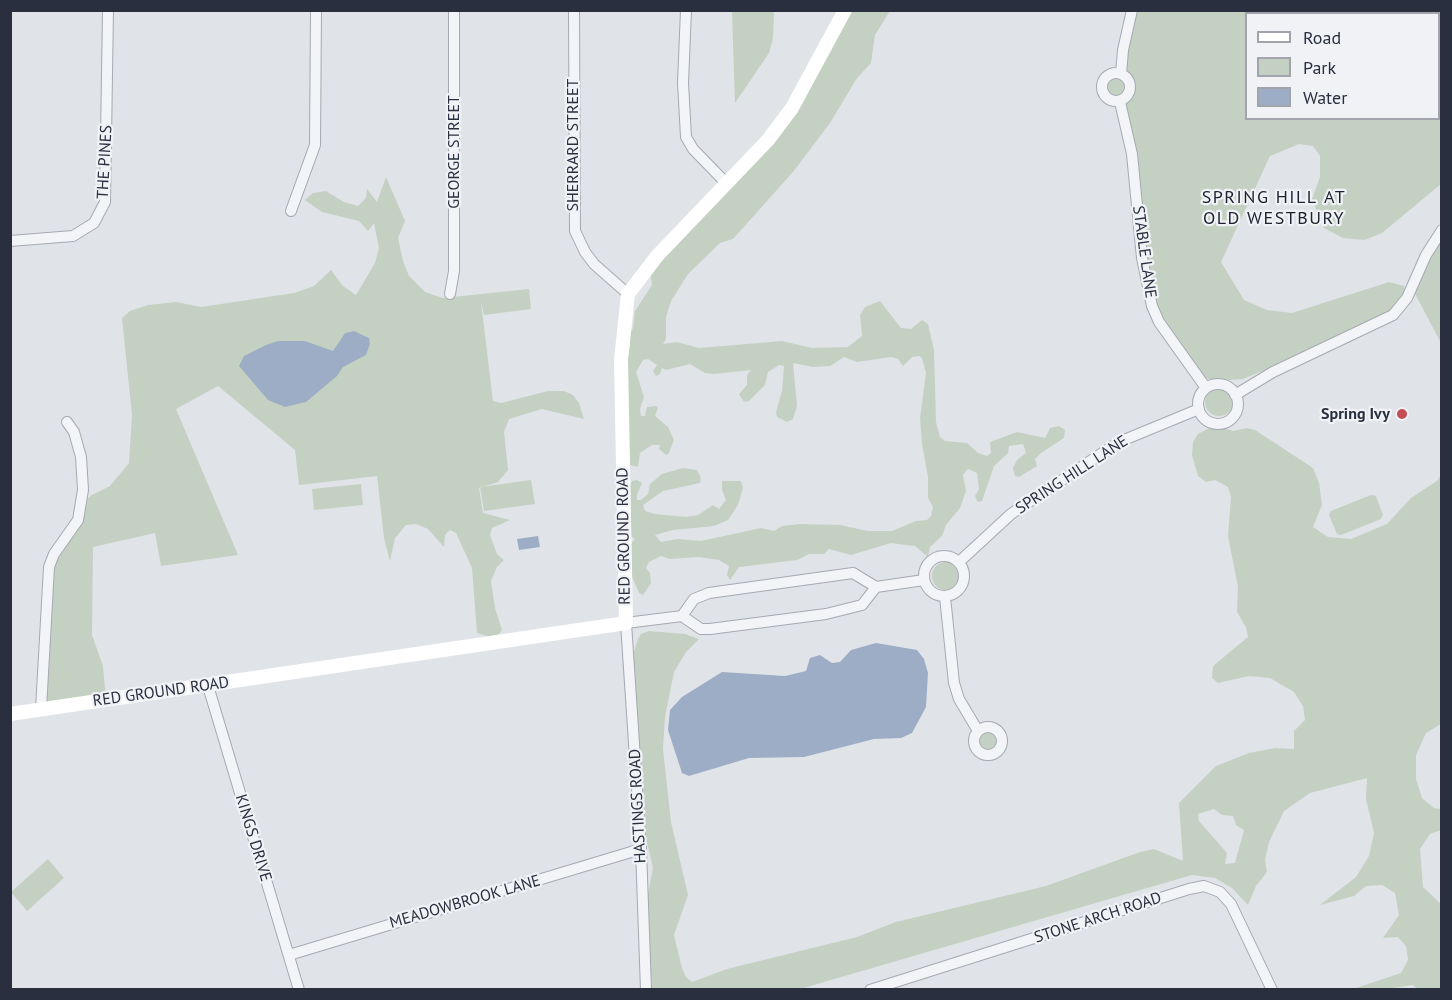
<!DOCTYPE html>
<html>
<head>
<meta charset="utf-8">
<style>
	body { margin:0 }
	#map { position:relative; width:1452px; height:1000px; overflow:hidden; background:#e0e3e8; font-family:"PT Sans",sans-serif }
	canvas { display:block }
	.frame { position:absolute; inset:0; border:12px solid #2a2f3f; pointer-events:none }
	.legend { position:absolute; left:1245px; top:12px; width:195px; height:108px; box-sizing:border-box; background:#f0f2f6; border:2px solid #a1a4ad; margin:0; padding:8px 10px; list-style:none; font-size:18px; color:#2a2f3f }
	.legend li { display:flex; align-items:center; gap:12px; height:30px }
	.legend b { width:30px; border:2px solid #a1a4ad }
</style>
</head>
<body>
<div id="map">
<canvas width="1452" height="1000"></canvas>
<div class="frame"></div>
<ul class="legend">
<li><b style="height:8px;background:#fff"></b>Road</li>
<li><b style="height:16px;background:#c4d1c2"></b>Park</li>
<li><b style="height:16px;background:#9eadc6"></b>Water</li>
</ul>
</div>
<script>
const ctx = document.querySelector('canvas').getContext('2d');
ctx.lineJoin = 'round';
function fillPath(path, color) {
  ctx.fillStyle = color;
  ctx.fill(path, 'evenodd');
}
function poly(rows) {
  const path = new Path2D();
  for (const r of rows) {
    if (r.length === 3) {
      path.moveTo(r[0] + r[2], r[1]);
      path.arc(r[0], r[1], r[2], 0, 2 * Math.PI);
      continue;
    }
    path.moveTo(r[0], r[1]);
    for (let i = 2; i < r.length; i += 2) path.lineTo(r[i], r[i + 1]);
  }
  return path;
}
function strokePath(path, color, width, dash) {
  ctx.strokeStyle = color;
  ctx.lineWidth = width;
  ctx.lineCap = dash ? 'butt' : 'round';
  ctx.setLineDash(dash || []);
  ctx.stroke(path);
}
function write(font, color, halo, rows, align = 'center') {
  ctx.font = font + ' "PT Sans",sans-serif';
  ctx.lineWidth = 4.5;
  ctx.setLineDash([]);
  ctx.textBaseline = 'middle';
  ctx.strokeStyle = halo;
  ctx.fillStyle = color;
  for (const [text, x, y, turn = 0] of rows) {
    ctx.save();
    ctx.translate(x, y);
    ctx.rotate((+turn || 0) * Math.PI / 180);
    ctx.textAlign = isNaN(turn) ? turn : align;
    if (halo) ctx.strokeText(text, 0, 0);
    ctx.fillText(text, 0, 0);
    ctx.restore();
  }
}
fillPath(poly([
	[732,11,773,11,774,14,773,38,769,53,735,103],
	[851,11,890,11,875,35,871,63,857,78,830,123,793,172,733,239,720,243,688,274,671,301,666,317,666,339,663,344,677,342,699,348,782,341,812,348,848,347,862,336,860,315,865,307,880,301,901,328,911,329,922,320,928,324,934,350,936,422,940,437,945,441,967,443,978,453,987,456,991,453,990,442,1017,432,1045,438,1050,428,1059,426,1065,430,1064,438,1041,453,1035,459,1037,466,1019,477,1015,476,1013,468,1017,460,1026,453,1023,444,1009,446,1008,453,994,466,982,501,978,502,975,496,979,489,977,473,968,469,963,475,966,491,960,508,946,525,942,536,930,547,928,557,915,546,906,545,891,543,851,555,829,549,824,554,809,554,797,560,739,567,730,580,727,575,729,566,719,560,699,557,670,559,661,556,649,562,646,568,650,573,651,583,643,595,639,593,630,572,629,546,635,539,628,534,629,488,632,481,637,480,642,483,637,495,637,500,641,500,648,494,650,484,662,474,683,468,697,470,701,478,700,483,663,491,643,505,645,511,655,514,686,517,698,515,713,505,719,509,726,500,722,490,722,481,741,481,743,488,738,505,728,520,714,526,673,530,655,535,661,542,678,539,701,541,761,528,774,531,782,526,800,524,840,525,868,531,892,531,916,521,927,520,931,516,933,507,928,498,928,477,922,444,920,418,926,373,922,358,919,356,912,357,903,366,898,359,891,357,857,362,844,357,830,366,813,367,793,363,797,406,793,419,787,422,777,417,776,412,782,391,784,366,779,365,768,372,765,385,749,401,744,402,739,394,747,385,747,375,751,370,714,374,705,373,690,364,666,370,662,368,660,374,656,376,653,371,657,365,648,359,643,360,636,372,644,397,640,409,641,416,645,416,647,407,656,406,658,408,655,416,668,427,674,440,669,453,666,455,659,449,660,445,652,445,640,453,638,467,630,465,624,349,630,348,629,335,633,328,635,311,652,285,650,270,740,174],
	[1132,11,1441,11,1441,184,1382,233,1365,240,1343,238,1324,228,1312,199,1320,177,1320,156,1313,146,1299,144,1270,156,1221,262,1244,300,1267,310,1292,313,1389,282,1404,286,1407,298,1378,323,1243,379,1215,381,1202,377,1155,314,1123,100,1130,91,1129,82,1123,75],
	[1246,14,1438,14,1438,118,1246,118],
	[1116,88,12],
	[386,177,405,221,398,238,403,261,409,276,425,292,443,298,529,289,531,309,484,315,481,302,493,401,501,403,548,391,564,391,573,395,579,403,584,419,542,409,509,419,504,432,508,470,498,482,479,488,483,513,510,520,492,528,490,535,497,554,504,560,497,567,491,581,495,608,502,630,499,634,490,637,477,633,472,568,456,533,450,530,445,535,444,547,428,529,416,524,406,525,395,538,390,561,384,538,377,476,299,485,295,450,218,386,176,409,238,555,161,566,155,533,93,547,92,635,103,666,106,700,42,709,48,575,81,504,92,495,110,486,129,463,132,415,122,318,130,311,148,305,176,302,201,307,294,293,314,286,331,270,343,286,356,295,375,263,379,248,374,223,368,231,359,221,322,212,305,200,313,193,326,191,344,202,358,206,366,198,367,189,377,202],
	[1441,230,1441,343,1412,288],
	[1219,402,14],
	[1215,425,1233,431,1247,428,1255,430,1313,468,1319,483,1322,505,1313,527,1328,537,1351,539,1387,524,1411,498,1437,481,1441,474,1441,724,1426,733,1416,755,1416,779,1422,798,1434,808,1441,809,1441,830,1430,834,1420,849,1423,887,1441,904,1441,989,1417,989,1413,985,1387,989,1353,989,1401,973,1408,960,1406,946,1398,937,1383,938,1399,915,1395,893,1382,885,1366,886,1354,896,1320,905,1356,877,1369,856,1374,833,1366,799,1367,778,1310,793,1284,811,1269,842,1265,860,1267,872,1256,886,1248,905,1232,888,1215,878,1192,875,800,989,652,989,646,904,653,868,644,829,633,655,638,639,641,634,649,631,685,634,699,639,686,652,674,672,665,717,663,749,671,822,688,895,674,935,682,968,686,977,692,982,727,969,857,937,896,922,1046,886,1140,852,1154,849,1183,861,1179,803,1216,766,1249,753,1275,748,1294,749,1294,731,1305,720,1303,706,1294,692,1270,678,1249,676,1218,683,1212,678,1213,666,1248,637,1246,627,1237,612,1238,587,1228,536,1231,497,1228,487,1215,480,1206,482,1198,476,1192,455,1193,442,1198,434],
	[1214,809,1222,815,1233,816,1236,825,1244,830,1235,863,1225,864,1227,853,1199,821,1198,814],
	[531,480,535,504,484,511,480,487],
	[361,484,363,505,314,510,312,489],
	[1371,495,1376,496,1383,515,1381,519,1341,535,1337,534,1329,515,1331,511],
	[946,576,14],
	[989,740,10],
	[48,859,64,878,27,911,11,892]
]), '#c4d1c2');
fillPath(poly([
	[354,331,369,338,370,344,366,355,343,367,337,376,306,402,285,407,268,400,239,366,244,356,266,345,278,341,305,341,333,351,345,333],
	[538,536,540,547,519,550,517,539],
	[876,643,917,650,924,659,928,673,926,707,912,733,901,738,874,739,804,757,749,758,689,776,682,773,668,730,670,710,682,697,722,672,785,676,806,671,810,658,820,655,832,663,840,662,851,650]
]), '#9eadc6');
const street = poly([
	[574,10,575,231,585,252,594,264,628,294],
	[686,10,683,83,686,137,693,149,727,184],
	[1116,87,14],
	[1121,74,1123,50,1132,10],
	[1120,102,1132,154,1142,258,1152,306,1159,322,1206,388],
	[291,211,315,145,316,10],
	[10,241,73,236,94,223,105,202,108,10],
	[450,294,454,271,454,10],
	[1218,404,20],
	[1235,395,1273,372,1393,315,1407,298,1426,255,1442,230],
	[944,576,20],
	[959,562,1011,514,1119,442,1199,409],
	[945,597,954,683,959,699,978,731],
	[682,616,694,599,709,593,853,573,876,587,924,580],
	[208,686,299,990],
	[41,709,49,567,54,554,78,520,83,490,81,457,74,432,67,422],
	[988,741,14],
	[289,955,641,849],
	[646,990,641,849,626,623,682,616,701,629,710,629,826,614,862,605,876,587],
	[870,990,1189,889,1204,886,1220,892,1231,904,1272,990]
]);
strokePath(street, '#a6a9b2', 12);
strokePath(street, '#f3f4f7', 10);
strokePath(poly([
	[10,714,626,623,621,360,628,294,657,256,768,140,792,108,845,10]
]), '#fff', 14);
for (const [x, y, r, color] of [
	[1402,414,6,"#c54e54"]
]) {
  const dot = new Path2D();
  dot.arc(x, y, r, 0, 2 * Math.PI);
  ctx.fillStyle = color;
  ctx.fill(dot);
  strokePath(dot, '#f0f2f6', 2);
}
write('16px', '#2a2f3f', '#f0f2f6', [
	["SHERRARD STREET",573,145,-90],
	["GEORGE STREET",454,152,-90],
	["THE PINES",105,162,-87],
	["STABLE LANE",1144,252,82],
	["SPRING HILL LANE",1072,475,-33],
	["RED GROUND ROAD",624,536,-91],
	["RED GROUND ROAD",161,692,-8],
	["HASTINGS ROAD",638,806,-93],
	["KINGS DRIVE",253,838,73],
	["MEADOWBROOK LANE",465,902,-16],
	["STONE ARCH ROAD",1098,918,-18]
]);
write('bold 16px', '#2a2f3f', '#f0f2f6', [
	["Spring Ivy",1390,414]
], 'right');
ctx.letterSpacing = '1.5px';
write('18px', '#1c212f', '#f0f2f6', [
	["SPRING HILL AT",1274,198],
	["OLD WESTBURY",1274,219]
]);
ctx.letterSpacing = '0px';
</script>
</body>
</html>
